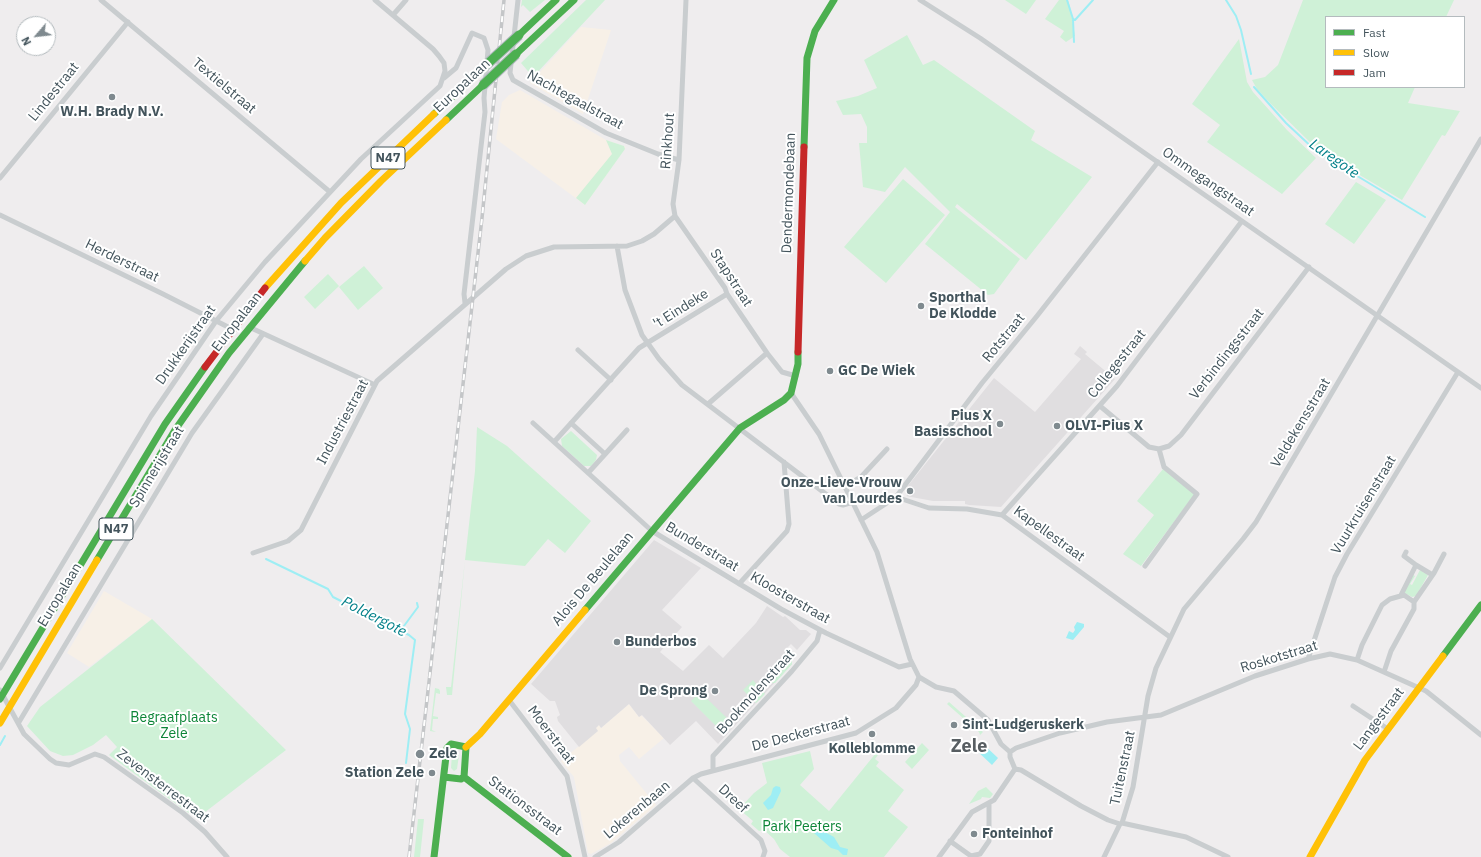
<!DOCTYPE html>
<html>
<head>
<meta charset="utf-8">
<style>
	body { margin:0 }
	#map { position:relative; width:1481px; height:857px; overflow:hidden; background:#efedee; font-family:"IBM Plex Sans",sans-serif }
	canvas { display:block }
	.legend { position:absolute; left:1325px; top:16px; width:140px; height:72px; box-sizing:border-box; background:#fff; border:1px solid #b4bbbe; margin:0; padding:5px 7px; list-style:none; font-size:12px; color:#43545c }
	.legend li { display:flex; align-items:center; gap:8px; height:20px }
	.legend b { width:20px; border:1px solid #b4bbbe }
	.north { position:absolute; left:16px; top:16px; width:40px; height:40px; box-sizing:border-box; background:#fff; border:1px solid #b4bbbe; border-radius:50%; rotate:242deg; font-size:11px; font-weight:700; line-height:16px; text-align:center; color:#43545c }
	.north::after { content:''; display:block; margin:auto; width:14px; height:18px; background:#7f8a8f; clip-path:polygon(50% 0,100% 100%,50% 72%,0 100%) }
</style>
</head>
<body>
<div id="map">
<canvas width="1481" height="857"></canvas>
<ul class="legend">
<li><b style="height:5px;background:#4caf50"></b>Fast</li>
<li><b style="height:5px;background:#ffc107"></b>Slow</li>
<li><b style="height:5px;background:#c62828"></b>Jam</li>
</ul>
<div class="north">N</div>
</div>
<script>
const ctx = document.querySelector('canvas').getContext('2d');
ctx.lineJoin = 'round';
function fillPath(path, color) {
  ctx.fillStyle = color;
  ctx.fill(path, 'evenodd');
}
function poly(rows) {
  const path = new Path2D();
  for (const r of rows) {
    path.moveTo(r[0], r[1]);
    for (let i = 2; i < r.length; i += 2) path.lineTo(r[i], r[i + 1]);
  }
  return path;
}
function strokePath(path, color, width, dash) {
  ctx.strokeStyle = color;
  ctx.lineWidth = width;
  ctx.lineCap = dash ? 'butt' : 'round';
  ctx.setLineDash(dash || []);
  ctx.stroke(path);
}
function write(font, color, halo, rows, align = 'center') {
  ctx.font = font + ' "IBM Plex Sans",sans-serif';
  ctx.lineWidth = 4;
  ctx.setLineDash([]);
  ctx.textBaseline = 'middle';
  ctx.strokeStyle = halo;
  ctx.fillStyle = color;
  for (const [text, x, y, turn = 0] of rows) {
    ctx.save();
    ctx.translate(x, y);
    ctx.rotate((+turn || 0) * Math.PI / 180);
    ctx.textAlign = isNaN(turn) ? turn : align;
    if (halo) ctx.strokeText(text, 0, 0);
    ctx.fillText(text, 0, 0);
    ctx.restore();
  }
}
fillPath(poly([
	[581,27,611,30,583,114,530,83],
	[520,90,606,140,626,147,585,205,496,139,502,102,509,95],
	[104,591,152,619,89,667,67,653],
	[629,704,639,717,641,715,664,738,639,759,629,747,619,755,620,761,656,805,611,843,591,854,588,853,574,777,561,761,597,731,595,728,599,725,601,728]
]), '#f7f0e7');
fillPath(poly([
	[1080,346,1087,352,1085,354,1115,379,1001,507,969,505,965,504,965,501,933,501,906,496,911,493,907,487,994,378,1035,412,1081,359,1074,354],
	[654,540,701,568,662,610,682,627,660,652,683,671,709,645,723,658,756,623,767,606,783,617,785,616,800,630,806,630,811,634,797,650,791,644,784,651,792,659,792,664,718,744,696,721,670,745,642,715,639,717,629,704,601,728,599,725,596,728,598,731,579,747,558,721,557,717,560,715,555,701,550,701,531,684]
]), '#e0dee0');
fillPath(poly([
	[522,0,545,0,530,12,523,5,521,7],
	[586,0,605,0,533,77,521,63],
	[1005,0,1036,0,1026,14],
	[1059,0,1068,0,1070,7,1075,36,1066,42,1060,37,1064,31,1045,19],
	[1303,0,1454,0,1446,17,1326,17,1326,87,1415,87,1408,103,1460,111,1445,136,1442,135,1402,200,1319,151,1271,104,1257,89,1252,80,1265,77,1278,65],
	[907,35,923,65,934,60,1035,131,1031,140,1092,177,1026,260,957,204,955,207,1020,259,994,294,988,295,925,244,950,212,905,167,885,192,863,187,859,143,867,143,867,127,861,114,843,115,836,101,858,96,877,88,864,60],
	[1239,39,1247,82,1253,92,1287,130,1316,158,1282,194,1207,142,1220,125,1192,104],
	[606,140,624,146,625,149,585,205,576,198,612,154],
	[903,179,945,215,886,283,844,247],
	[1356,182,1386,200,1354,244,1325,224],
	[364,266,383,288,358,310,339,287],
	[328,274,339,286,315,309,304,297],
	[477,427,507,446,591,521,565,553,548,539,525,566,465,560,452,695,447,695,446,687,451,687,465,560,475,471],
	[571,431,597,455,596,460,591,466,584,466,562,446,561,439],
	[1163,469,1194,492,1194,495,1141,566,1123,554,1154,515,1137,501],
	[1420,570,1428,575,1416,596,1412,597,1403,592,1413,575,1415,576,1410,584,1412,585],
	[152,619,286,750,200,816,190,814,109,755,117,747,106,735,93,745,73,755,63,756,50,751,27,726,40,707],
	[792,659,792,664,775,683,771,683,770,681],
	[753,680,765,694,756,703,743,690],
	[435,688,439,689,440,691,440,694,436,693,433,716,438,717,438,719,433,719,432,730,436,732,430,731],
	[700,692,728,719,719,729,691,701],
	[949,702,983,732,980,735,979,732,947,704],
	[922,743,929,750,912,769,905,762],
	[810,751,814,769,800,785,829,811,876,753,878,755,875,759,879,762,876,766,904,790,888,811,908,827,884,857,790,857,780,849,774,839,764,830,759,831,751,824,753,821,739,809,754,793,767,783,762,763],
	[454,752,457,752,459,755,457,769,454,771,451,768,452,754],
	[986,787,993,794,990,798,982,797,981,799,969,804,978,791],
	[418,819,424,819,420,857,414,857]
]), '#cff1d7');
fillPath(poly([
	[1077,622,1084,624,1084,627,1073,640,1066,638,1069,631,1073,633,1075,630,1074,627],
	[981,742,998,758,992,765,975,749],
	[776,786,780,787,781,791,773,808,768,810,763,803,771,795,773,788],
	[819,822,823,825,823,831,834,837,840,847,848,849,847,855,843,855,838,850,831,848,814,833,813,825]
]), '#9eeef4');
strokePath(poly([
	[1067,0,1073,19,1075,20,1093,0],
	[1226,0,1236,16,1241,30,1251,74],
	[1073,20,1074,42],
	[1254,87,1286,123,1316,151,1425,217],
	[266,559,328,589,333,597,409,635,415,640,405,714,410,729,406,763],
	[401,630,418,607,417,603],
	[0,745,5,736]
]), '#9eeef4', 2);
strokePath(poly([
	[101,0,330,192],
	[518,0,510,73,513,80,606,133,658,154,679,160],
	[686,0,679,160,673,204,675,216,725,288,727,294,767,353,782,372,796,376],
	[920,0,980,38,1481,388],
	[393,15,406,0],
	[444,78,456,68,472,33,484,38,488,50,484,98,485,112,464,294,465,303],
	[0,178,128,22],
	[0,215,163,294,232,329],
	[617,246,625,290,642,335,659,359,682,385,839,504,843,505,853,502],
	[249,327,375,385],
	[578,350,611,380],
	[791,393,819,434,877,552,910,659,919,677],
	[708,404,767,353],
	[1100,406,1149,447,1159,449,1169,446,1181,435,1309,267],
	[533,423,652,531,781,609,826,633,899,667,912,664],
	[571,423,605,454],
	[554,442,639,348,727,294],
	[588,473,627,430],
	[846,486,861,477,887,449],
	[896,497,929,508,967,509,1002,515,1170,637],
	[1002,515,1117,386,1242,221],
	[861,520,896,497,982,383,1037,316,1158,162],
	[1406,552,1404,556,1416,565],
	[253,553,288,541,301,530,377,381,506,269,526,256,554,247,627,246,642,241,654,234,675,216],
	[1145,566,1197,494,1164,467,1159,449],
	[739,584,787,531,789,524,784,462],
	[1401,595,1416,565,1431,574],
	[1414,602,1434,573,1444,554],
	[1308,659,1335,577,1347,554,1458,372],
	[1357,660,1362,645,1382,605,1390,599,1404,595,1414,602,1414,609,1391,651,1384,672],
	[0,668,151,416,216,321,265,262,361,159,440,86,445,71,444,63,439,56,433,49,375,0],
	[919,677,936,687,954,691,961,697,988,720,1001,744,1010,752],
	[0,690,24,734,50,759,56,763,69,765,95,754,104,757,183,813,205,832,227,857],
	[509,700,567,776,585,857],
	[1353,706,1388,729],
	[19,722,192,433,263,334],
	[1010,752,1016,748,1060,733,1107,722,1161,715,1255,676,1308,659,1330,654,1357,660,1426,691,1481,735],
	[1010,752,1010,757,1015,769],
	[1015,769,1021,770,1081,806,1108,820,1120,824,1122,823],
	[713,770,713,756,792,671,817,641,820,630],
	[693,778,761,840,765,851,763,857],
	[1122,823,1133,787,1148,696,1156,668,1184,609,1243,539,1256,522,1481,139],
	[1122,823,1186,837,1228,857],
	[950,841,971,856,980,854,989,841,989,803],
	[595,857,619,842,693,778,701,774,856,733,896,708,916,685,919,677],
	[939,857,972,812,994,800,1015,769],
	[1104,857,1120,824]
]), '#c9cdcf', 5);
strokePath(poly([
	[519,35,556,0],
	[516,54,574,0],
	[434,114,484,67],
	[446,120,483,85],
	[804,147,807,58,815,31,834,0],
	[97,560,175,430,229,353,305,261],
	[585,610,740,428,784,400,791,393,798,364,798,352],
	[1443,656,1481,605],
	[0,699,165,424,205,367],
	[444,777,461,779,464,777],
	[464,777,568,857],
	[464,777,466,747],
	[434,857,447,748,451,744,466,747]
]), '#4caf50', 7);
strokePath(poly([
	[305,261,325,238,381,181,446,120],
	[265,288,341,203,434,114],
	[0,723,97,560],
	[466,747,480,734,585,610],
	[1310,857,1365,760,1443,656]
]), '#ffc107', 7);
strokePath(poly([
	[798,352,804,147],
	[205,367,265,288]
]), '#c62828', 7);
const rail = poly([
	[409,857,482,218,504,0]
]);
strokePath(rail, '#c4c6c8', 3.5);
strokePath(rail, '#fff', 2, [6]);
const fastBridge = poly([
	[484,67,519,35],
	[483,85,516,54]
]);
strokePath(fastBridge, '#b1b9bf', 11, []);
strokePath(fastBridge, '#4caf50', 9);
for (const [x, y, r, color] of [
	[112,97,4,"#7f8a8f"],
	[921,306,4,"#7f8a8f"],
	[830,371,4,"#7f8a8f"],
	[1000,424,4,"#7f8a8f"],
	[1057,426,4,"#7f8a8f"],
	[910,491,4,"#7f8a8f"],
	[617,642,4,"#7f8a8f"],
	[715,691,4,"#7f8a8f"],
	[954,725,4,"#7f8a8f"],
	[872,734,4,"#7f8a8f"],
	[420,754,5,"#7f8a8f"],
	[432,773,4,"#7f8a8f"],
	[974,834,4,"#7f8a8f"]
]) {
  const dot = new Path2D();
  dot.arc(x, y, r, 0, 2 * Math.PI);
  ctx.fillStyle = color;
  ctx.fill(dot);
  strokePath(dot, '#fff', 1.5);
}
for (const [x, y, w] of [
	[388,158,34],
	[116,529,34]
]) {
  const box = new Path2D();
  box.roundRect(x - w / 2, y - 11, w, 22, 3);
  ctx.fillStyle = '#fff';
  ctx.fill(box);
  strokePath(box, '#43545c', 1);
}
write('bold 13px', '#43545c', null, [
	["N47",388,158],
	["N47",116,529]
]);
write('14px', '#43545c', '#fff', [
	["Textielstraat",224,86,40],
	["Europalaan",462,86,-43],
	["Lindestraat",54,92,-51],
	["Nachtegaalstraat",575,100,29],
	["Rinkhout",668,141,-86],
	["Ommegangstraat",1208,182,35],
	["Dendermondebaan",789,193,-88],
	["Herderstraat",122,261,26],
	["Stapstraat",731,278,57],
	["'t Eindeke",681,309,-32],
	["Europalaan",237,322,-52],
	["Rotstraat",1004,338,-51],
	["Drukkerijstraat",186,345,-55],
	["Verbindingsstraat",1227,354,-52],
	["Collegestraat",1117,364,-51],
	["Industriestraat",343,422,-62],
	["Veldekensstraat",1301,423,-59],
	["Spinnerijstraat",157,467,-59],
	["Vuurkruisenstraat",1364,505,-59],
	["Kapellestraat",1049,534,36],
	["Bunderstraat",702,547,31],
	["Alois De Beulelaan",593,579,-50],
	["Europalaan",60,595,-59],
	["Kloosterstraat",790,598,30],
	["Roskotstraat",1279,657,-17],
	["Bookmolenstraat",756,692,-48],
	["Langestraat",1379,719,-53],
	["De Deckerstraat",801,734,-15],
	["Moerstraat",551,735,53],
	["Tuitenstraat",1123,768,-78],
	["Zevensterrestraat",163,786,37],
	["Dreef",733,799,43],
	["Stationsstraat",525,806,37],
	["Lokerenbaan",637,810,-40]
]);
write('bold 14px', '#43545c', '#fff', [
	["W.H. Brady N.V.",112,112,"center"],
	["Sporthal",929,298],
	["De Klodde",929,314],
	["GC De Wiek",838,371],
	["Pius X",992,416,"right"],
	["Basisschool",992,432,"right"],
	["OLVI-Pius X",1065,426],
	["Onze-Lieve-Vrouw",902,483,"right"],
	["van Lourdes",902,499,"right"],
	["Bunderbos",625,642],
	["De Sprong",707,691,"right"],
	["Sint-Ludgeruskerk",962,725],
	["Kolleblomme",872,749,"center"],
	["Zele",429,754],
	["Station Zele",424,773,"right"],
	["Fonteinhof",982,834]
], 'left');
write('14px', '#0c8537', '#fff', [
	["Begraafplaats",174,718],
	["Zele",174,734],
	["Park Peeters",802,827]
]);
write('italic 15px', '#04818a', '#fff', [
	["Laregote",1334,159,35],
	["Poldergote",374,617,27]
]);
write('bold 18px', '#585e62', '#fff', [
	["Zele",969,747]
]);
</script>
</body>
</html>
